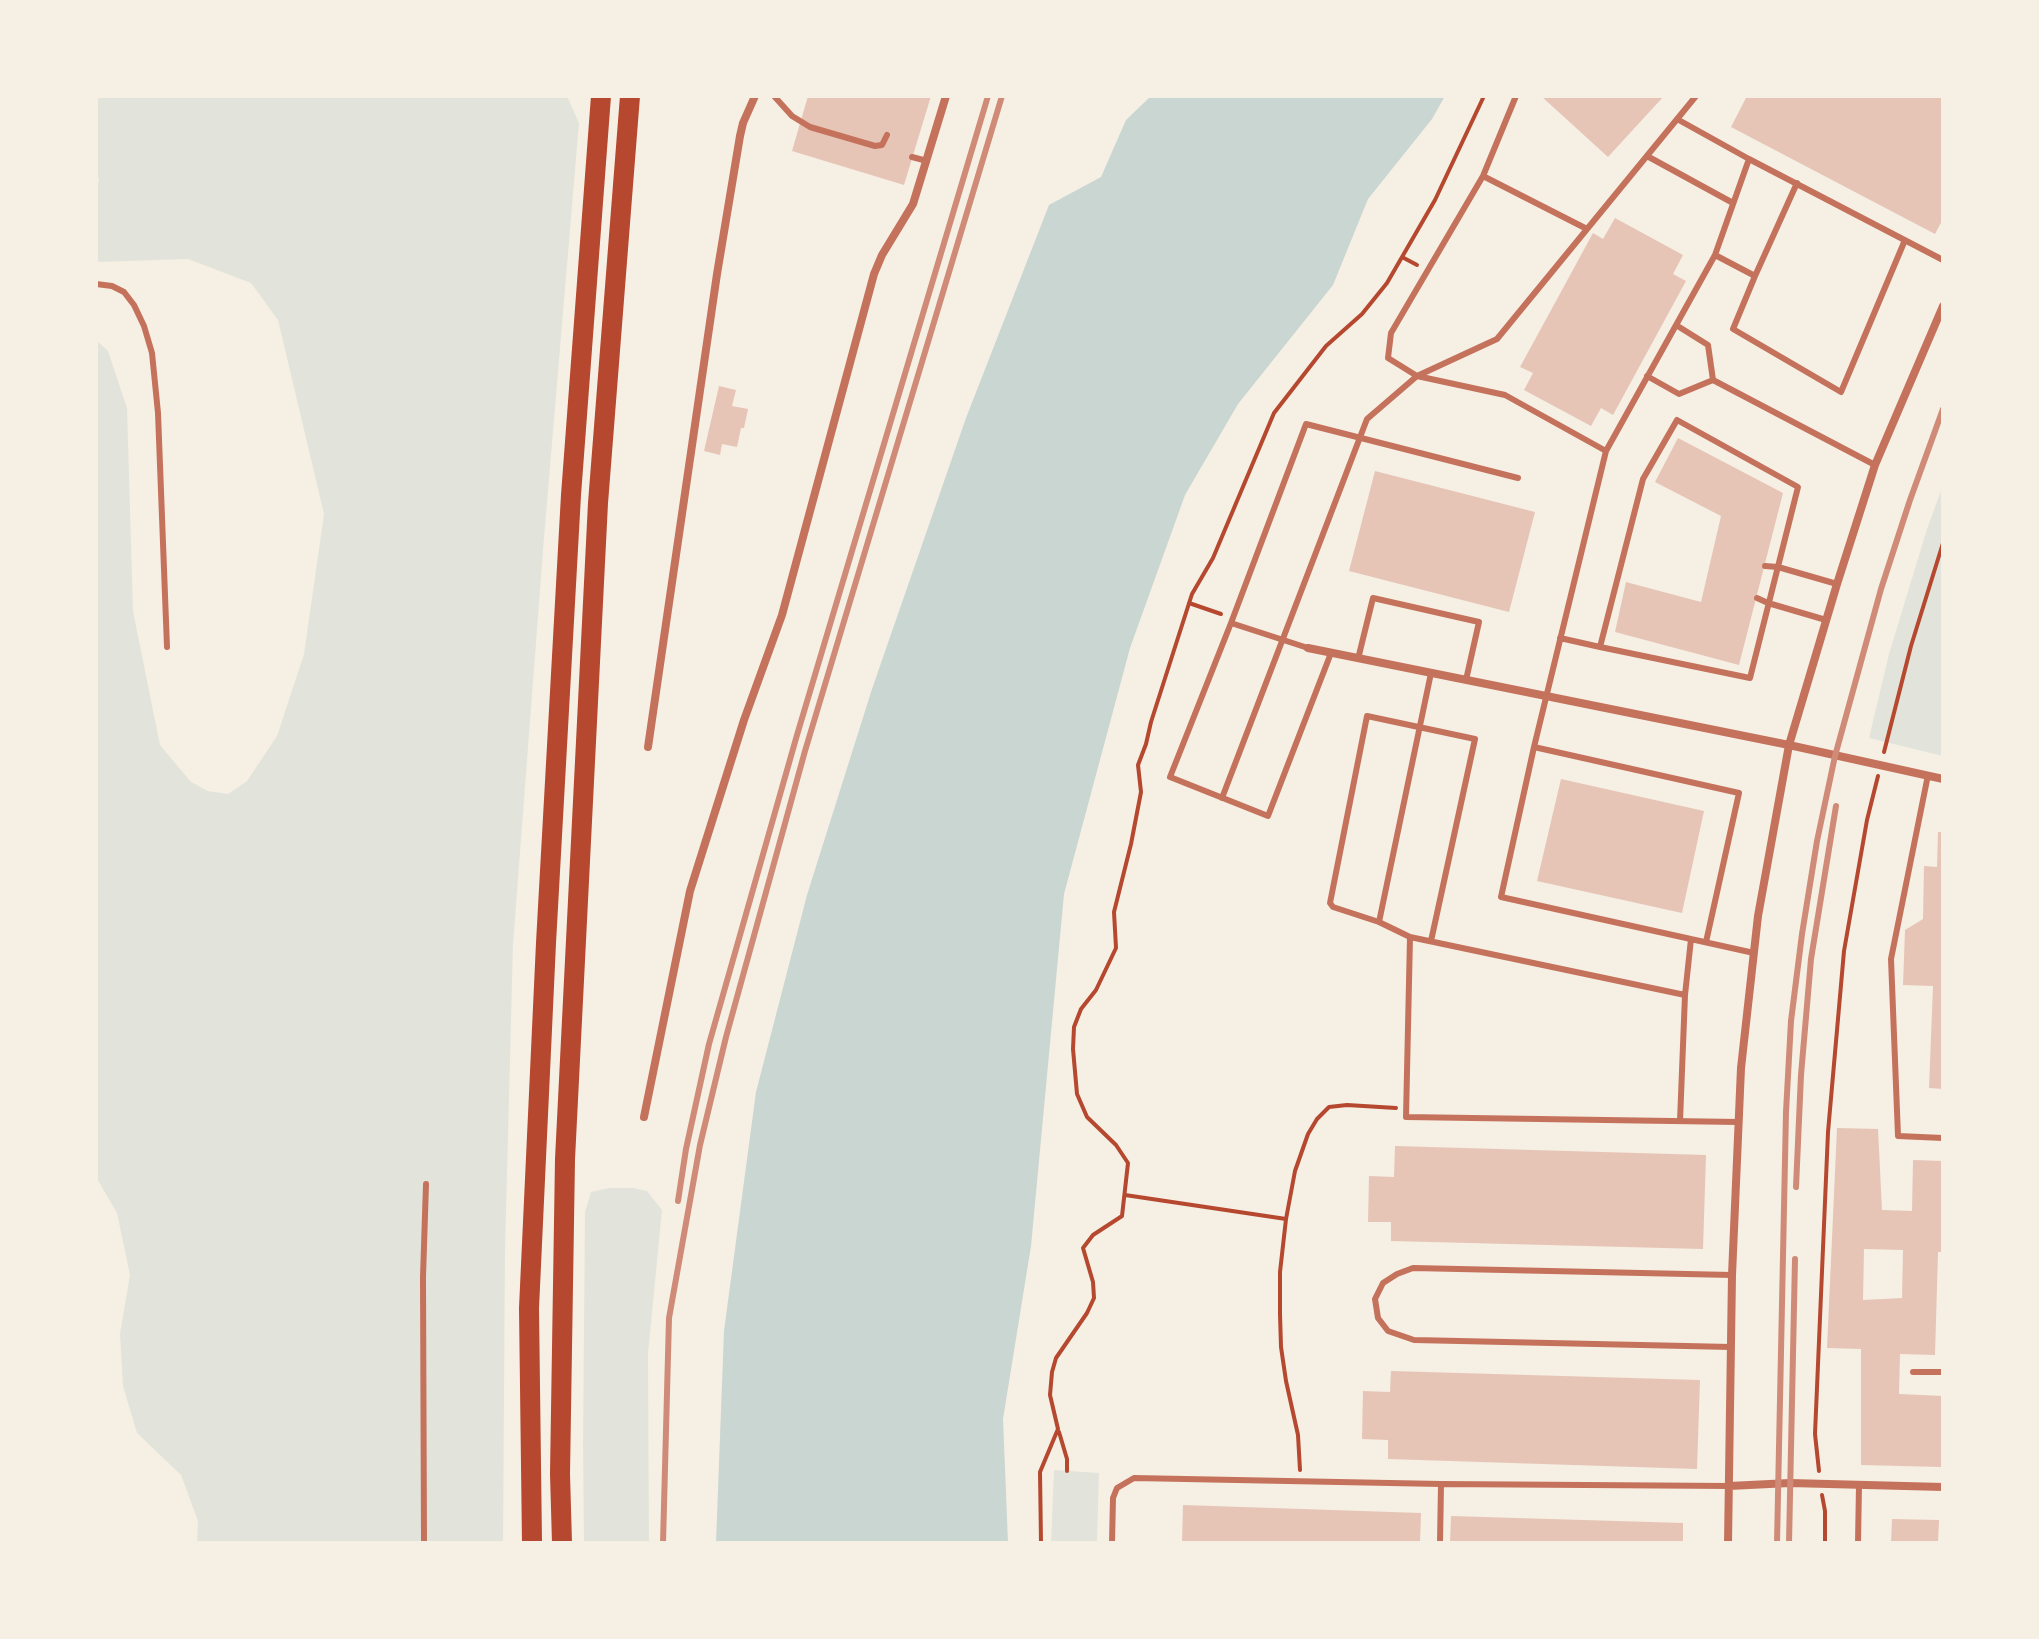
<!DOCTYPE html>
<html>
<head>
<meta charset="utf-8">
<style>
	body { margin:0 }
	#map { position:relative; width:2039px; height:1639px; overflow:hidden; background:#f6efe4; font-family:Roboto,sans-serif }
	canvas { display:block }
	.frame { position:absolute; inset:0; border:98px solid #f6efe4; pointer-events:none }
</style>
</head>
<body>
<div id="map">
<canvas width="2039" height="1639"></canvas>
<div class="frame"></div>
</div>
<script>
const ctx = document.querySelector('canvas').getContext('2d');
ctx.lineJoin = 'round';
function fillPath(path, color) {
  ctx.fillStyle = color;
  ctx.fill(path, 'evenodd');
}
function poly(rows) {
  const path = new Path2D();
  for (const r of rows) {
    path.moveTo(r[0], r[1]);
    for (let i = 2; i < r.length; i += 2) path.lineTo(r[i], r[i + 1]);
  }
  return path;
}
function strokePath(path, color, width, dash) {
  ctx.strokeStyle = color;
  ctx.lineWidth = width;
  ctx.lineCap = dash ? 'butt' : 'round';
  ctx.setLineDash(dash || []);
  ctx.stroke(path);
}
fillPath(poly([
	[96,96,567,96,579,123,544,538,513,944,505,1250,503,1543,197,1543,198,1521,181,1475,137,1433,123,1386,120,1334,130,1275,117,1213,96,1177,96,340,108,351,127,408,133,611,160,745,191,782,208,791,228,794,247,781,277,736,304,654,324,514,278,320,251,283,188,259,96,262,96,189,99,179,96,175],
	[1943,485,1943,756,1869,738,1889,654,1927,529],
	[609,1188,633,1188,647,1191,662,1210,648,1354,649,1543,584,1543,583,1445,585,1212,591,1192],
	[1054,1470,1099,1473,1097,1543,1051,1543]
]), '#e2e4dc');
fillPath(poly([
	[1151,96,1445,96,1432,119,1368,199,1333,285,1238,404,1185,495,1130,648,1064,894,1031,1246,1003,1419,1008,1543,716,1543,724,1331,756,1092,807,895,872,689,966,418,1049,205,1101,177,1126,120]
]), '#c9d6d2');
fillPath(poly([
	[808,96,931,96,904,185,792,151],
	[1541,96,1664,96,1608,157],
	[1747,96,1943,96,1943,219,1935,234,1731,127],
	[1615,218,1683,255,1673,274,1686,281,1613,415,1601,408,1591,426,1524,390,1533,373,1520,367,1593,233,1603,239],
	[719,386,736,390,732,406,748,409,744,428,741,428,737,447,722,444,720,455,704,451],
	[1678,438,1783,493,1739,665,1615,632,1626,582,1701,602,1721,516,1655,482],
	[1375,471,1535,512,1509,612,1349,571],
	[1561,779,1704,811,1682,913,1537,881],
	[1938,832,1943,832,1943,1089,1929,1088,1933,986,1903,985,1905,930,1923,919,1924,866,1937,867],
	[1837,1128,1878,1129,1882,1210,1912,1211,1913,1160,1943,1161,1943,1252,1938,1252,1935,1355,1900,1354,1899,1394,1943,1396,1941,1467,1861,1465,1861,1349,1827,1348],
	[1864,1249,1903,1250,1902,1298,1863,1300],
	[1395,1146,1706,1155,1703,1249,1391,1241,1391,1222,1368,1222,1369,1176,1394,1177],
	[1391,1371,1700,1380,1697,1469,1388,1459,1388,1440,1362,1439,1363,1391,1390,1392],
	[1183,1505,1421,1513,1420,1543,1182,1543],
	[1451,1516,1683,1523,1683,1543,1450,1543],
	[1892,1519,1939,1520,1938,1543,1891,1543]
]), '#e6c5b7');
strokePath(poly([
	[1402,257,1417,265],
	[1189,603,1221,614],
	[1884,752,1911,646,1943,543],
	[1125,1195,1286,1219],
	[1059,1432,1067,1459,1067,1471],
	[1300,1470,1298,1435,1286,1381,1281,1347,1280,1314,1280,1272,1286,1219,1295,1171,1308,1134,1317,1119,1329,1107,1347,1105,1396,1108],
	[1819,1471,1815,1434,1828,1132,1844,951,1867,820,1878,776],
	[1822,1495,1825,1511,1825,1543],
	[1041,1543,1040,1472,1058,1429,1050,1395,1052,1372,1056,1358,1087,1313,1094,1298,1093,1282,1083,1248,1093,1235,1122,1216,1128,1163,1116,1145,1087,1117,1077,1094,1073,1049,1074,1027,1081,1009,1096,990,1116,948,1114,912,1131,844,1141,792,1138,765,1146,744,1151,722,1192,594,1213,558,1274,413,1326,346,1362,314,1387,283,1435,200,1484,96]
]), '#b5482f', 4);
strokePath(poly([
	[774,96,792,116,810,127,875,146,882,145,887,135],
	[1516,96,1483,176,1391,333,1388,358,1417,376,1505,395,1606,451],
	[1677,119,1749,159,1943,260],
	[1647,156,1733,203],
	[912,157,927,161],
	[1483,176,1587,229],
	[1797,183,1755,276,1733,329,1841,392,1905,240],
	[1715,255,1755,276],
	[96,284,112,286,124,292,134,305,144,326,152,353,158,413,167,647],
	[1676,325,1708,345,1713,380,1875,465],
	[1647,376,1679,394,1713,380],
	[1765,566,1778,567,1837,584],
	[1757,598,1768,603,1826,620],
	[1231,623,1306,424,1518,478],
	[1560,638,1600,647,1750,678,1798,487,1677,420,1643,479,1600,647],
	[1308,648,1231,623,1170,777,1268,816,1331,653],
	[1358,659,1373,598,1479,622,1466,680],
	[1534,747,1606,451,1715,255,1749,159],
	[1928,775,1891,959,1898,1136,1943,1138],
	[1222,798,1367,419,1417,376,1497,339,1696,96],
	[1379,922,1431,673],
	[1410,937,1379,922,1333,907,1330,903,1367,716,1475,739,1431,941],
	[1706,942,1739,793,1534,747,1501,897,1754,953],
	[1685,995,1691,939],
	[1680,1121,1685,995,1410,937,1406,1117,1738,1122],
	[1731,1347,1414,1340,1388,1331,1378,1318,1375,1299,1383,1283,1397,1274,1413,1268,1732,1275],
	[1913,1372,1943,1372],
	[424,1543,423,1277,426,1184],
	[1112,1543,1113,1498,1117,1488,1134,1478,1441,1484,1729,1486],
	[1440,1543,1441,1484],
	[1858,1543,1859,1485]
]), '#c5725c', 6);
strokePath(poly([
	[1308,648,1789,745,1943,779],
	[648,747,717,274,740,136,743,123,755,96],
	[644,1117,690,891,744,720,782,615,874,274,882,255,913,204,946,96],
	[1729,1486,1790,1483,1943,1487],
	[1728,1543,1732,1275,1741,1068,1758,916,1789,745,1837,584,1875,465,1943,306]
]), '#c5725c', 8);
strokePath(poly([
	[532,1543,529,1308,546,943,571,495,601,96],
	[562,1543,560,1474,565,1159,598,503,630,96]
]), '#b5482f', 20);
strokePath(poly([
	[1796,1187,1801,1075,1811,959,1836,806],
	[678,1201,686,1149,709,1044,797,735,988,96],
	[663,1543,669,1318,700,1145,726,1037,805,751,1002,96],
	[1777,1543,1786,1112,1791,1021,1802,934,1817,841,1835,756,1881,589,1910,500,1943,409],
	[1789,1543,1795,1259]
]), '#cf8b77', 6);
</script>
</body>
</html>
